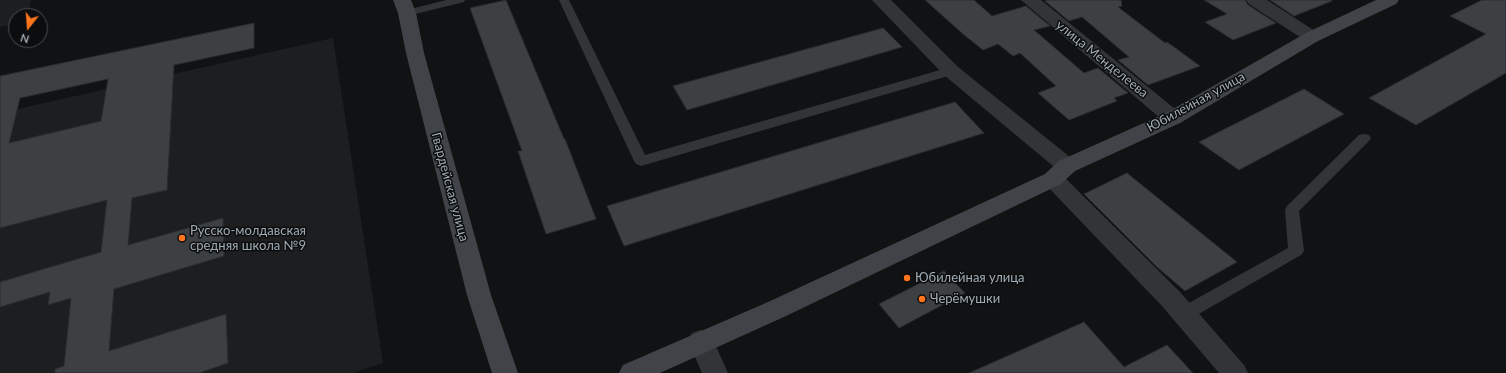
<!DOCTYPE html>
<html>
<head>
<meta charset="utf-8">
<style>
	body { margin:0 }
	#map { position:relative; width:1506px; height:373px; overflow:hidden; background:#111213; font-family:Lato,sans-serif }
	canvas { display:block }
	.north { position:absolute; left:8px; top:8px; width:40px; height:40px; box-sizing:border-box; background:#0c0d0e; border:1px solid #484d51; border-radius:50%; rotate:197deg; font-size:11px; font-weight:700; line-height:16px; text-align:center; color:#a1adb5 }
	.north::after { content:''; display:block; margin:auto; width:14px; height:18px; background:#ff761d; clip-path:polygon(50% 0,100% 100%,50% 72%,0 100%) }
</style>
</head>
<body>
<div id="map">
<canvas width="1506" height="373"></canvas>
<div class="north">N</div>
</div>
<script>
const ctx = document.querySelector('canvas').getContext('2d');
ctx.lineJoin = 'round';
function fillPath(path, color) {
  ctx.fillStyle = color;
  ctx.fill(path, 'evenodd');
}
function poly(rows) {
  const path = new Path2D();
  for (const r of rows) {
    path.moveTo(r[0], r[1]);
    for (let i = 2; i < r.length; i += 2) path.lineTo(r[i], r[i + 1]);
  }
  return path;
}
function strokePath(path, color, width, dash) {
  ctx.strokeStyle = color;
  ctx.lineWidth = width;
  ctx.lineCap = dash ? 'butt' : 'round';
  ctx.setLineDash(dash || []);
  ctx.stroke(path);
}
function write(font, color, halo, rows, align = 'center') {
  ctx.font = font + ' Lato,sans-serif';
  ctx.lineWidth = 3;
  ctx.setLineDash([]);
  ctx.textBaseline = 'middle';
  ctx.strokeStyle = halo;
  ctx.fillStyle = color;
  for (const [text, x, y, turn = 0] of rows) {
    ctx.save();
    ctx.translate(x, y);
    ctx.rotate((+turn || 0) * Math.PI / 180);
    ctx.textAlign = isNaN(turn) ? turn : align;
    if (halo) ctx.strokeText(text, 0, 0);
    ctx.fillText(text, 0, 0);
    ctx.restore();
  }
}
fillPath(poly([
	[0,0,31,0,28,16,16,16,16,23,0,27],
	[333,38,383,363,353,373,0,373,0,113]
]), '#1d1e20');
const building = poly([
	[506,0,564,139,565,139,596,219,546,234,518,151,522,151,470,8,506,0],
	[925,0,974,0,992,16,1026,6,1050,26,1034,30,1084,73,1098,68,1128,93,1114,98,1117,101,1069,120,1038,93,1056,86,1020,53,1013,56,998,44,983,50,963,34,925,0],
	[1048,0,1121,0,1122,6,1118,7,1165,43,1167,42,1200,66,1148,85,1118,60,1129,57,1082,17,1069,21,1045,1,1048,0],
	[1204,0,1245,0,1248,5,1276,23,1233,40,1205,22,1227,14,1204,0],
	[1270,0,1331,0,1332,1,1294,16,1270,0],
	[1482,0,1506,0,1506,73,1416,125,1369,98,1486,34,1450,16,1482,0],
	[254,23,254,48,174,65,167,190,132,198,128,245,223,218,224,256,114,289,109,351,226,314,228,363,199,373,55,373,55,369,64,366,71,298,48,305,50,292,0,307,0,282,101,252,107,200,0,228,0,76,254,23],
	[108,79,101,121,9,143,20,98,108,79],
	[883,28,902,47,687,110,673,86,883,28],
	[1304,89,1344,114,1239,170,1199,142,1304,89],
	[955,102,984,133,624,246,607,206,955,102],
	[1127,173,1237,262,1185,291,1157,267,1084,194,1127,173],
	[944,271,965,293,899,328,879,304,944,271],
	[1084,322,1124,367,1167,345,1193,373,969,373,1084,322]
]);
fillPath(building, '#3d4043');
strokePath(building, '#2b2c2f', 1);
fillPath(poly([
	[446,0,465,0,464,2,407,16,401,13,403,11,446,0],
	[559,0,569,0,645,155,947,68,955,68,957,71,955,74,641,166,636,164,634,161,559,0],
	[1364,134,1369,135,1371,138,1369,141,1299,211,1304,251,1301,255,1190,319,1184,321,1178,319,1176,314,1178,309,1288,248,1285,210,1287,206,1359,135,1364,134]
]), '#323538');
fillPath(poly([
	[872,0,891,0,958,67,1075,161,1078,166,1075,171,1067,174,1059,171,944,75,872,0],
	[1021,0,1041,0,1180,113,1183,118,1180,123,1173,125,1166,123,1021,0],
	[1246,0,1267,0,1318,33,1321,37,1318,41,1312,42,1306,41,1249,4,1246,0],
	[1053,171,1061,174,1180,292,1244,365,1248,373,1219,373,1162,306,1045,184,1042,179,1045,174,1053,171],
	[701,330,710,333,728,373,702,373,688,341,692,333,701,330]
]), '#323538');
fillPath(poly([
	[393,0,411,0,416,13,424,53,491,295,518,373,492,373,467,295,406,53,398,13,393,0],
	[1376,0,1399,0,1396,4,1318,41,1180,123,1075,171,1061,184,786,316,660,373,619,373,623,365,768,302,1045,174,1059,161,1166,113,1306,33,1376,0]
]), '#404448');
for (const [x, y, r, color] of [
	[182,238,4,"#ff761d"],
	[907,278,4,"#ff761d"],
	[922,299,4,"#ff761d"]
]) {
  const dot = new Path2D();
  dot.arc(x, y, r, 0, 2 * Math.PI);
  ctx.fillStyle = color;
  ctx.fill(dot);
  strokePath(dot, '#0c0d0e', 1.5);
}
write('13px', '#a1adb5', '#0c0d0e', [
	["улица Менделеева",1102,59,39],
	["Юбилейная улица",1196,102,-29],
	["Гвардейская улица",450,187,75]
]);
write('13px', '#a1adb5', '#0c0d0e', [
	["Русско-молдавская",190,231],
	["средняя школа №9",190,246],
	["Юбилейная улица",915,278],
	["Черёмушки",930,299]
], 'left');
</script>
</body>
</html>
